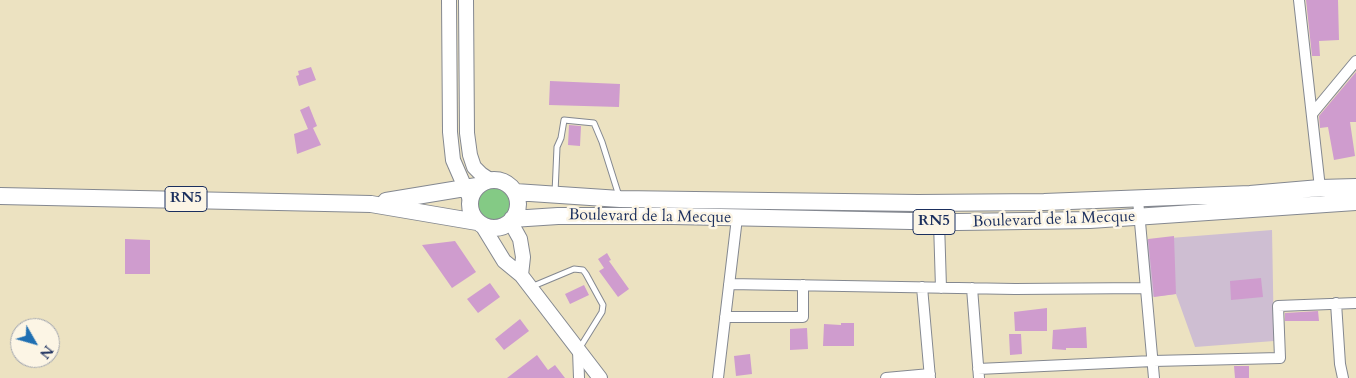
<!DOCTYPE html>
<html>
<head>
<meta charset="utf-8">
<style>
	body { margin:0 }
	#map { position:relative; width:1356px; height:378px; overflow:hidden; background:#ece2c1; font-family:Cardo,serif }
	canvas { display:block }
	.north { position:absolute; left:10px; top:318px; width:50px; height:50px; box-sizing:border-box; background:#fcf5e5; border:1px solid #a2a6af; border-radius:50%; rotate:128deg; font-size:14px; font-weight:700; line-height:20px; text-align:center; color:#1b2f5e }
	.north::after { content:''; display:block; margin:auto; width:18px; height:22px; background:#1f6fb2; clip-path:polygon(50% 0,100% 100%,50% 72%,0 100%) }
</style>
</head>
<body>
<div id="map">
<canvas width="1356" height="378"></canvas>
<div class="north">N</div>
</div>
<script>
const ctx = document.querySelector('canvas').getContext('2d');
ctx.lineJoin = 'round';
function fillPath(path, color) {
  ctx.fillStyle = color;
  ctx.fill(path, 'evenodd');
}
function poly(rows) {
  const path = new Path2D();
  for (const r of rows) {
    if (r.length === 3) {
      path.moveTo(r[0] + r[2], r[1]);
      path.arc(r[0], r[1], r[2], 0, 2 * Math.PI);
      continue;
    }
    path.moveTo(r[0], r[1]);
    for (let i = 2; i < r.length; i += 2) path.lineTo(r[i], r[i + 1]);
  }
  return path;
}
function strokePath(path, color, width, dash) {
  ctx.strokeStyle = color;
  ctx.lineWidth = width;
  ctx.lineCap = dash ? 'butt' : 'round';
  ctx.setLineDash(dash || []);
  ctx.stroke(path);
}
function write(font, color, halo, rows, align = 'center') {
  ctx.font = font + ' Cardo,serif';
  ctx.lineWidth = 5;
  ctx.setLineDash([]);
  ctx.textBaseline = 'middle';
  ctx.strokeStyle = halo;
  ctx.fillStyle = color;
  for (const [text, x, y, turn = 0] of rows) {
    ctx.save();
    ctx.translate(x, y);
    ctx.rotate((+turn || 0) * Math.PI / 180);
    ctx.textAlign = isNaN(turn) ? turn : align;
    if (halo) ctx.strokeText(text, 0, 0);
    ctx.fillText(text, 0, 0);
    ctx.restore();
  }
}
fillPath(poly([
	[1272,230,1274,341,1195,347,1176,294,1151,297,1145,240]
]), '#cebed2');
fillPath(poly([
	[493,203,21]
]), '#84ca85');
fillPath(poly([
	[1306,0,1338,0,1339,40,1319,41,1320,56,1312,56],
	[311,67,316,80,299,86,296,76,299,75,298,71],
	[1356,72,1356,122,1350,122,1355,156,1334,160,1328,127,1320,128,1319,116],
	[550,81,620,84,619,107,549,105],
	[309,106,317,126,313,128,321,145,297,154,294,134,308,129,300,110],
	[569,125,581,126,580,146,568,145],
	[1174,236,1176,294,1154,297,1148,239],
	[125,239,150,240,150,274,125,274],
	[455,241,476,272,452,288,422,245],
	[607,253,611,260,609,261,629,289,618,297,599,271,604,268,598,259],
	[1261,278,1263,297,1231,300,1230,281],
	[490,283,500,297,478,313,467,299],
	[584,285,589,295,570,304,565,294],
	[1047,308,1047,331,1015,331,1014,312],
	[1318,311,1319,321,1285,321,1285,313],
	[520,319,529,331,504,350,495,339],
	[841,323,854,323,854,346,823,346,824,324,841,325],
	[1086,327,1087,348,1066,348,1066,350,1052,349,1053,330],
	[807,328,808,349,790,350,790,329],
	[1009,334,1021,334,1022,354,1010,355],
	[750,354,752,374,736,376,734,356],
	[537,355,548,370,555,365,565,378,507,378],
	[1234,366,1249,366,1249,378,1235,378]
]), '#cf9cce');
const lane = poly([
	[555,193,557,147,561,138,564,120,594,123,602,142,619,196],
	[531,287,574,269,583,270,586,274,603,305,602,312,579,349]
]);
const street = poly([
	[1299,0,1320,188],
	[1312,114,1356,61],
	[1138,200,1154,378],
	[939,222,941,288],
	[729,284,1015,289,1146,288],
	[922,287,930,378],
	[972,288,979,378],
	[1336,303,1340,364,1343,378],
	[725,317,803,317,803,285],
	[578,350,579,378],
	[978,369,1153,361,1280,358,1278,306,1356,303],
	[718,378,737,218],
	[886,378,930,374]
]);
const secondary = poly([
	[449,0,450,132,453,160,470,199],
	[466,0,467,133,470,155,474,167,481,174,490,180],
	[510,221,520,239,523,257,521,275],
	[482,225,504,261,521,275,600,378]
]);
const primary = poly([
	[494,204,24],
	[515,192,620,199,918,203,1044,202,1250,194,1320,188,1356,187],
	[0,196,371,204,477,222],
	[386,201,477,186],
	[512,219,558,216,673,216,958,222,1090,220,1356,202]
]);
strokePath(lane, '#848890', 7);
strokePath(street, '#848890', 12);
strokePath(secondary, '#848890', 16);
strokePath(primary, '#848890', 18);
strokePath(lane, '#fff', 5);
strokePath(street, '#fff', 10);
strokePath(secondary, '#fff', 14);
strokePath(primary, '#fff', 16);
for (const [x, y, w] of [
	[186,199,42],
	[934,222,42]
]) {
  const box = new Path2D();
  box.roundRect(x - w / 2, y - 12.5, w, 25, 4);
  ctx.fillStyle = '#fcf5e5';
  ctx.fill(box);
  strokePath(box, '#1b2f5e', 1);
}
write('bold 15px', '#1b2f5e', null, [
	["RN5",186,199],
	["RN5",934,222]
]);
write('16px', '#1b2f5e', '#fcf5e5', [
	["Boulevard de la Mecque",650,217,1],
	["Boulevard de la Mecque",1054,220,-2]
]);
</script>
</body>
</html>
